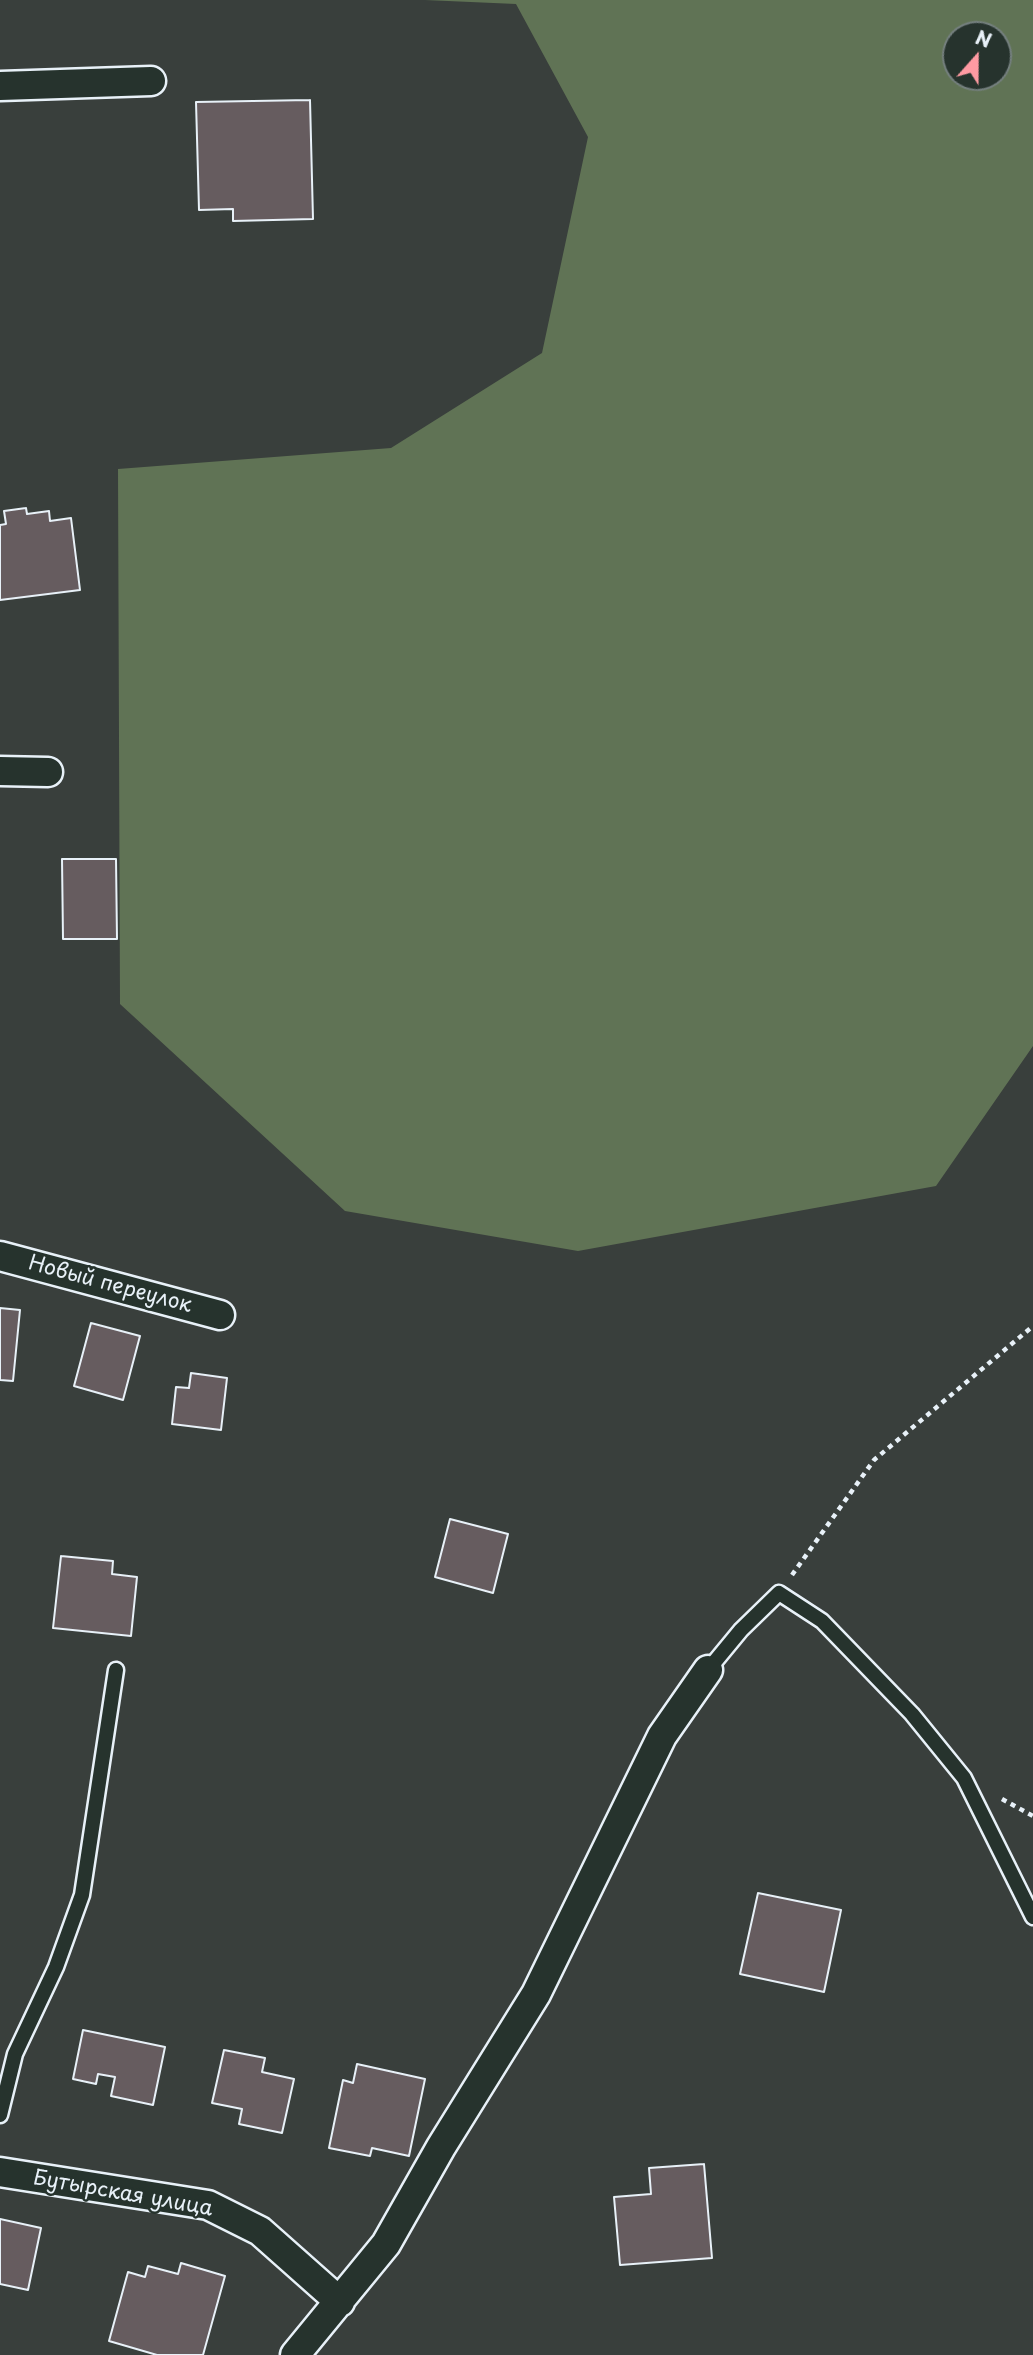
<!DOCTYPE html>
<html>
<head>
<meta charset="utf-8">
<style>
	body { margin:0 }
	#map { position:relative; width:1033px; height:2355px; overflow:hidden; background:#393f3c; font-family:"Playpen Sans",sans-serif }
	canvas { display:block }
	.north { position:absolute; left:942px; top:21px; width:70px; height:70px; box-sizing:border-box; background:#26332d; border:2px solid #747f7e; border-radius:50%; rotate:21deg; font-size:19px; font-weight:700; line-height:28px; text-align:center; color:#e8f1f8 }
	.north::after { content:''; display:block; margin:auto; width:24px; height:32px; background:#ff9aa2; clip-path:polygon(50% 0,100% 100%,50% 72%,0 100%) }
</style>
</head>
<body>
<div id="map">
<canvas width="1033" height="2355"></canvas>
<div class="north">N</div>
</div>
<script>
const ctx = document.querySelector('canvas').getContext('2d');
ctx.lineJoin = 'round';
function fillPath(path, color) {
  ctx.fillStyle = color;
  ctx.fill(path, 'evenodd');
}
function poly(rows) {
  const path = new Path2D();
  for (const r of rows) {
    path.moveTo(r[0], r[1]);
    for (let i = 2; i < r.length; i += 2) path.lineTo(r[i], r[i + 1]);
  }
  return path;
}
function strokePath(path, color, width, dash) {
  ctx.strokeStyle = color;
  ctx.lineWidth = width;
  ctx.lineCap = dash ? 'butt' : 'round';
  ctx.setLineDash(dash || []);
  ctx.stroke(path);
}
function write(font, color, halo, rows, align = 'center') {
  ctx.font = font + ' "Playpen Sans",sans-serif';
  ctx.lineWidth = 5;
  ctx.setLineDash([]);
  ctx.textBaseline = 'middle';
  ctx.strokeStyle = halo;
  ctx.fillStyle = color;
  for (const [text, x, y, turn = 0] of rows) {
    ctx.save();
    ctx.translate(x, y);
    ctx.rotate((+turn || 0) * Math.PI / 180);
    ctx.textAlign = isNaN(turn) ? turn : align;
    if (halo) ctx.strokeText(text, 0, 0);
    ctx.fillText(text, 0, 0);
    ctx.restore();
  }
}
fillPath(poly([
	[425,0,1033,0,1033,1046,936,1186,578,1251,345,1211,120,1004,118,469,391,448,542,353,588,137,516,4],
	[956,35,998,35,998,77,956,77]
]), '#607355');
const building = poly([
	[310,100,313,219,233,221,233,209,199,210,196,102,310,100],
	[26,508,27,514,49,511,50,521,71,518,80,590,0,600,0,525,6,524,4,511,26,508],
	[62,859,116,859,117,939,63,939,62,859],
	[0,1308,20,1310,13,1381,0,1380,0,1308],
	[91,1323,140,1336,123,1400,74,1386,91,1323],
	[191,1373,227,1378,221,1430,172,1424,176,1387,189,1388,191,1373],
	[450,1519,508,1534,493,1593,435,1577,450,1519],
	[61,1556,113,1561,112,1574,137,1577,131,1636,53,1628,61,1556],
	[758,1893,841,1910,824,1992,740,1974,758,1893],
	[83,2030,165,2047,153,2105,111,2096,115,2077,98,2074,96,2084,73,2079,83,2030],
	[224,2050,265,2058,262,2072,294,2079,282,2133,239,2124,242,2109,212,2103,224,2050],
	[357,2064,425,2079,409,2156,372,2148,370,2156,329,2148,343,2080,353,2083,357,2064],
	[704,2164,712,2258,620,2265,614,2197,651,2194,649,2168,704,2164],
	[0,2219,41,2228,28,2290,0,2284,0,2219],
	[181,2263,225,2276,203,2355,157,2355,109,2341,128,2272,145,2277,148,2266,178,2274,181,2263]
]);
fillPath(building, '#665c5f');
strokePath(building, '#e8f1f8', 2);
const lane = poly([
	[708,1670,741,1630,779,1593,822,1621,912,1714,964,1778,1033,1917],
	[0,2115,15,2054,56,1967,82,1895,116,1670]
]);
const street = poly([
	[0,86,151,81],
	[0,771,48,772],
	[0,1256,220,1315],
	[0,2172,208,2205,260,2231,340,2302],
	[295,2355,386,2244,441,2147,536,1994,662,1736,708,1670]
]);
strokePath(lane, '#e8f1f8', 19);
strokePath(street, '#e8f1f8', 33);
strokePath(poly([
	[792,1575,874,1460,1033,1326],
	[1002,1799,1033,1816]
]), '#e8f1f8', 4.5, [5, 5]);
strokePath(lane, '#26332d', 14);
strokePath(street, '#26332d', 28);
write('21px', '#e8f1f8', '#26332d', [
	["Новый переулок",110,1285,15],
	["Бутырская улица",123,2194,10]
]);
</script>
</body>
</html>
